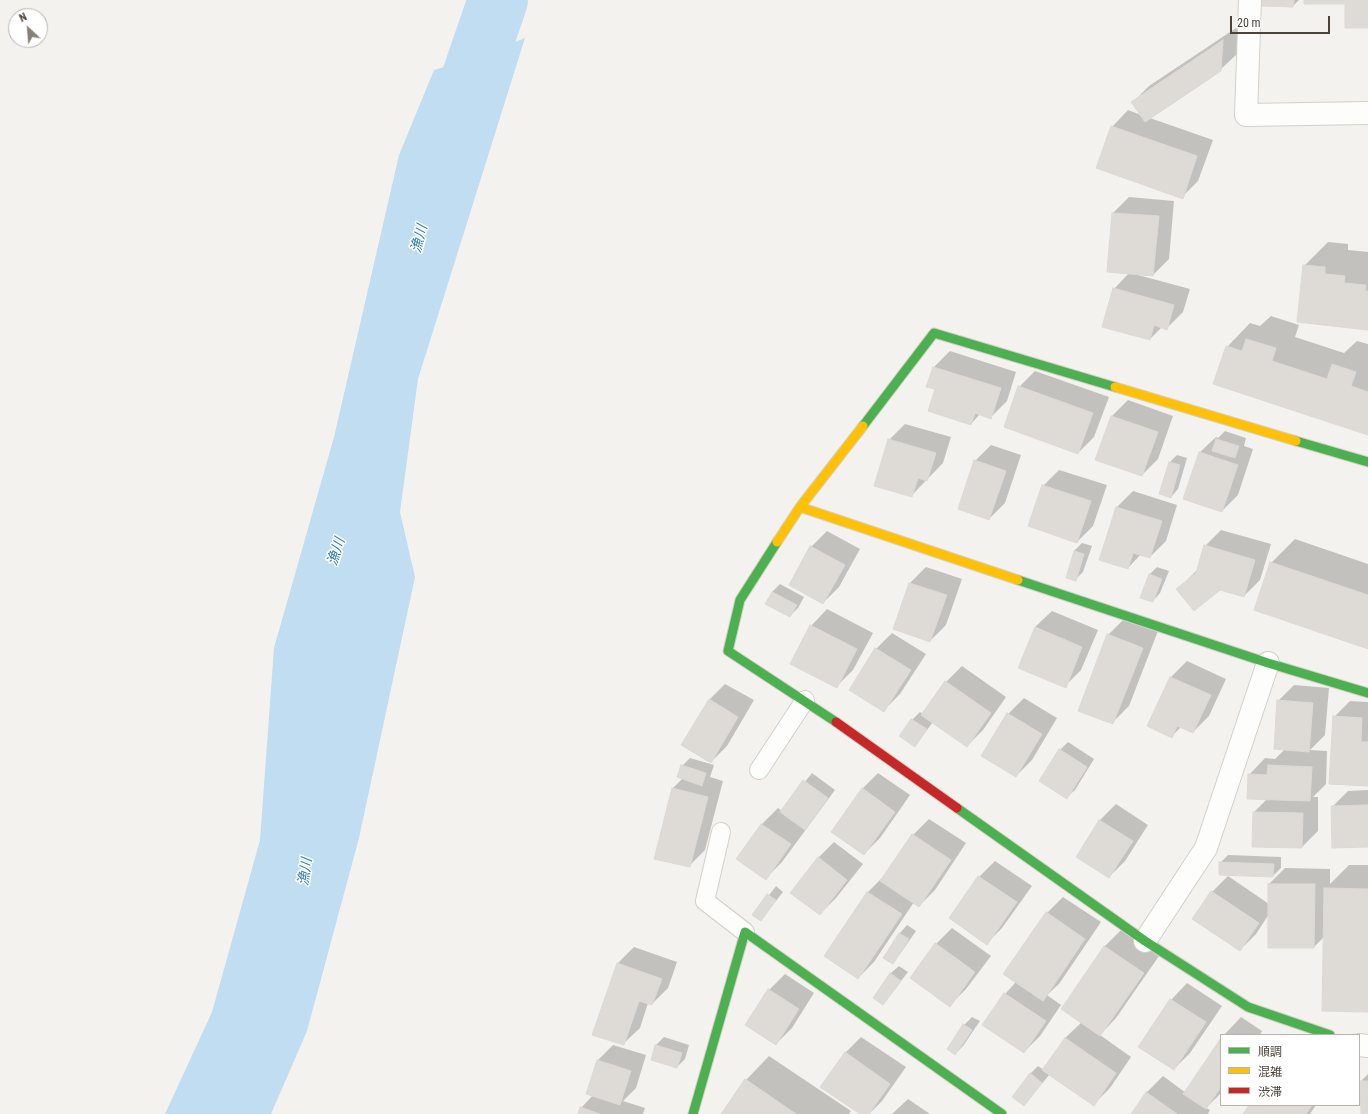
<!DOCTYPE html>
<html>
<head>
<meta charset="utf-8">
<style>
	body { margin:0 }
	#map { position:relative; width:1368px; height:1114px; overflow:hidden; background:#f4f2ee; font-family:"Roboto Condensed","Noto Sans JP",sans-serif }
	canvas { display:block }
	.legend { position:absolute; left:1220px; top:1034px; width:140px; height:72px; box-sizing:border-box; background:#fff; border:1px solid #b7b4b0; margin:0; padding:5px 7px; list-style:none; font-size:12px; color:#4b4439 }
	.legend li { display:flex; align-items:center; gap:8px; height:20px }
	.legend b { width:20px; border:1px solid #b7b4b0 }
	.north { position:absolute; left:8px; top:8px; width:40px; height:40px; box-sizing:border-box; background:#fff; border:1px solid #b7b4b0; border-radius:50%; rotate:334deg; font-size:11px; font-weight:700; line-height:16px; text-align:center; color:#4b4439 }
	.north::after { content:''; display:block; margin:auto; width:14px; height:18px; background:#868178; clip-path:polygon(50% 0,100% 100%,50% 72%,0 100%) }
	.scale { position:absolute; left:1230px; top:16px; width:100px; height:18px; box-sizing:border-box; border:2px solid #4b4439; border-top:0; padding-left:5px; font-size:12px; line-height:14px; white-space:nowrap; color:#4b4439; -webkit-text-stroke:3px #fff; paint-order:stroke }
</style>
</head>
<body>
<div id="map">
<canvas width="1368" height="1114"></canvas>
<ul class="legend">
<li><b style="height:5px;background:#4caf50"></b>順調</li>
<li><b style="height:5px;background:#ffc107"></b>混雑</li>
<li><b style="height:5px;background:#c62828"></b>渋滞</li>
</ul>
<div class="north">N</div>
<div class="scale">20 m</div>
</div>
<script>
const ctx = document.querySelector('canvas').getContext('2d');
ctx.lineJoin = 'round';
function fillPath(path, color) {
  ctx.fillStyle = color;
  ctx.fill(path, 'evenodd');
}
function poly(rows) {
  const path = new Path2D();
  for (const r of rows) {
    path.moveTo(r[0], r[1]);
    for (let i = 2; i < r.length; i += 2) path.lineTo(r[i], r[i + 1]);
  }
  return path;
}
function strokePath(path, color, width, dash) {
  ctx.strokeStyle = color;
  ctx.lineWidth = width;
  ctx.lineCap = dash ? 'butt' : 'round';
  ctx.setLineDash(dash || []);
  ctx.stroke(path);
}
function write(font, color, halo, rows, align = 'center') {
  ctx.font = font + ' "Roboto Condensed","Noto Sans JP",sans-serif';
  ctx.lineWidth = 3;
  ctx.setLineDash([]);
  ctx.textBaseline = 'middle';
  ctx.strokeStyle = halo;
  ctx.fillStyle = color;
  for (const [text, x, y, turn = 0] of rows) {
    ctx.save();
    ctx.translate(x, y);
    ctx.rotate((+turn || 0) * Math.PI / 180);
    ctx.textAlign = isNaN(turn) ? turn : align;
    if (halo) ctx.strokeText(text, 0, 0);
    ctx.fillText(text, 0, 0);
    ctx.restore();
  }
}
fillPath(poly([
	[525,38,418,379,400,512,415,577,359,838,307,1031,271,1114,165,1114,212,1012,260,840,274,648,334,437,399,155,434,70,478,57]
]), '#c0ddf1');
fillPath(poly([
	[1263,0,1299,0,1293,6],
	[1239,26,1237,54,1220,70,1150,118,1213,140,1198,181,1182,197,1112,127,1128,110,1141,115,1133,102,1149,86],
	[1129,197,1174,201,1169,259,1153,275,1138,275,1190,289,1183,312,1167,328,1162,327,1150,339,1114,289,1129,273,1113,213],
	[1328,242,1348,244,1348,250,1368,252,1368,329,1304,266],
	[1271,316,1299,325,1295,337,1344,353,1357,341,1368,344,1368,434,1227,347,1250,323,1260,326],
	[950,351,1016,372,1007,401,991,417,980,414,971,424,936,389,934,367],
	[1035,371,1109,397,1094,437,1078,453,1019,387],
	[1128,400,1173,416,1158,459,1142,475,1097,459,1112,416],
	[905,424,951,437,943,463,911,496,889,440],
	[1225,431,1246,438,1244,446,1253,449,1238,495,1222,511,1199,453,1216,437,1218,438],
	[991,445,1021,455,1005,503,989,519,975,461],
	[1177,455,1187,458,1178,489,1171,497,1169,463],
	[1059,470,1107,485,1093,526,1077,542,1043,486],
	[1133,491,1177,505,1166,541,1150,557,1141,554,1128,568,1117,507],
	[1221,530,1271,544,1260,580,1244,596,1220,589,1178,589,1198,569,1205,546],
	[827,531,860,549,839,587,823,603,811,547],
	[1295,539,1368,564,1368,648,1271,563],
	[1082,543,1092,546,1083,572,1075,580,1074,551],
	[926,567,962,579,946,625,930,641,910,583],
	[1157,567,1169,571,1160,593,1153,601,1149,575],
	[780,584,804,597,798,608,790,616,772,592],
	[827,609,873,633,853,670,837,686,811,626],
	[1052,611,1098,630,1081,670,1065,686,1035,627],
	[1124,619,1158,631,1129,706,1113,722,1108,635],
	[892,633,926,654,900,694,884,710,851,689,876,649],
	[1187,661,1226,679,1209,716,1193,732,1181,727,1172,736,1171,677],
	[962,666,1006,697,983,730,967,746,933,722,915,746,912,720,920,712,923,714,946,682],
	[725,684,754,700,727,746,711,762,709,700],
	[1294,685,1329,688,1325,735,1310,750,1327,751,1326,784,1313,797,1318,797,1318,831,1302,847,1254,812,1267,799,1249,775,1265,758,1275,759,1285,749,1278,701],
	[1024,698,1057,718,1032,760,1016,776,1008,714],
	[1350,701,1368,702,1368,785,1334,717],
	[1068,742,1094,759,1075,790,1067,797,1060,750],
	[690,758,714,765,710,777,723,781,705,850,689,866,673,788,683,778,682,766],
	[812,773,835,790,782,862,766,878,738,859,762,824,778,808,782,811],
	[878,773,910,795,880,838,864,854,862,789],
	[1368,790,1368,846,1332,807,1348,791],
	[1116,804,1148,825,1125,861,1109,877,1077,857,1100,820],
	[929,819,966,843,935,890,919,906,914,902,874,962,858,978,825,956,868,892,884,876,913,835],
	[834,842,863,864,836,898,820,914,818,858],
	[1228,855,1281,857,1281,868,1273,876,1220,863],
	[995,861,1032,886,1002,928,986,944,950,918,979,877],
	[1349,865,1368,865,1368,1011,1325,936,1314,947,1269,914,1256,934,1240,950,1193,919,1212,892,1228,876,1269,904,1269,884,1285,868,1330,869,1330,884],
	[776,886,783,892,761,920,754,915],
	[1063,897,1101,922,1059,984,1047,995,1061,1005,1040,1036,1024,1052,1005,994,1016,982,1047,913],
	[907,925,916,931,900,954,892,962,884,957,900,933],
	[952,928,991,956,966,989,950,1005,936,944],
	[1121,930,1159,956,1116,1018,1100,1035,1131,1057,1110,1088,1094,1104,1050,1074,1024,1105,1030,1074,1038,1066,1044,1070,1065,1038,1082,1022,1062,1009,1105,946],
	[634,947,677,962,668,988,652,1004,648,1003,640,1028,623,1044,618,963],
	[899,966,908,972,883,1004,874,998,891,973],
	[785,974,814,993,792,1028,776,1044,769,990],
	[1187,983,1222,1006,1190,1053,1174,1069,1171,1000],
	[972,1017,980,1021,963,1046,955,1054,948,1049,964,1025],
	[1241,1017,1262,1031,1260,1035,1224,1035],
	[664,1037,689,1045,685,1059,677,1067,652,1059,656,1045],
	[861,1037,906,1067,882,1101,869,1114,861,1114,845,1053],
	[1221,1040,1221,1093,1206,1108,1210,1110,1208,1114,1132,1114,1147,1092,1163,1076,1186,1093],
	[613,1045,646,1055,636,1088,623,1101,645,1108,643,1114,579,1114,581,1108,593,1095,597,1061],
	[769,1056,851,1111,849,1114,723,1114,746,1080],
	[1368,1074,1368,1114,1362,1114,1361,1081],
	[908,1099,930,1114,892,1114],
	[1250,1105,1316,1105,1310,1114,1244,1114]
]), '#0003');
strokePath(poly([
	[451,137,498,0]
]), '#c0ddf1', 60);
const building = poly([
	[1262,0,1294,0,1293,7,1262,6,1262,0],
	[1304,0,1368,0,1368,28,1345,28,1345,4,1304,4,1304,0],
	[1223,40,1221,71,1145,122,1131,102,1223,40],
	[1111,126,1197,156,1183,199,1096,168,1111,126],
	[1112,213,1159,216,1153,276,1107,272,1112,213],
	[1303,265,1325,267,1325,274,1345,276,1344,283,1366,285,1365,291,1368,291,1368,330,1297,322,1303,265],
	[1113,288,1174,305,1167,330,1154,325,1150,340,1102,327,1113,288],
	[1246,339,1276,348,1272,361,1327,379,1332,364,1356,372,1351,386,1368,392,1368,435,1213,384,1226,346,1242,351,1246,339],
	[933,367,1001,388,991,419,975,413,971,425,928,411,935,389,926,387,933,367],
	[1018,386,1093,413,1078,454,1004,427,1018,386],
	[1111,416,1158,432,1142,476,1095,460,1111,416],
	[888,439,936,453,927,481,918,478,912,497,874,486,888,439],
	[1216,439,1239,446,1235,458,1212,451,1216,439],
	[1199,452,1238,465,1222,512,1183,499,1199,452],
	[974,460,1006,471,989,520,958,509,974,460],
	[1169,462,1180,465,1171,498,1159,494,1169,462],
	[1042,485,1091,501,1077,543,1028,526,1042,485],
	[1116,507,1162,521,1150,558,1133,553,1128,569,1099,560,1116,507],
	[1204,545,1255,560,1244,597,1220,590,1194,611,1176,589,1196,573,1204,545],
	[810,546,845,565,823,604,789,585,810,546],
	[1074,551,1084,554,1076,581,1066,578,1074,551],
	[1270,562,1368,595,1368,649,1254,610,1270,562],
	[1149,574,1162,579,1153,602,1140,598,1149,574],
	[909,583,947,595,930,642,893,629,909,583],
	[772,592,797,605,790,617,765,604,772,592],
	[810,625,857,649,837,688,790,664,810,625],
	[1035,627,1082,647,1066,688,1018,668,1035,627],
	[1107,634,1143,648,1113,724,1078,711,1107,634],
	[875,648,911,670,884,712,849,690,875,648],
	[1170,677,1211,695,1193,733,1177,726,1172,738,1147,726,1170,677],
	[945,681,991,713,967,747,921,715,945,681],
	[709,699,738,717,711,763,681,745,709,699],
	[1277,700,1313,703,1309,752,1274,749,1277,700],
	[1007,713,1042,734,1016,777,981,756,1007,713],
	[1333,716,1362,718,1361,742,1368,742,1368,786,1329,784,1333,716],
	[911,719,927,729,915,747,899,736,911,719],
	[1059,749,1087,767,1067,799,1039,781,1059,749],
	[681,765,706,773,702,786,677,777,681,765],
	[1268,765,1312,767,1310,801,1247,799,1248,774,1267,775,1268,765],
	[803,780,828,798,805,830,780,812,803,780],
	[672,788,708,797,690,867,654,859,672,788],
	[862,788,895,812,864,855,831,832,862,788],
	[1368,805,1368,847,1332,848,1331,806,1368,805],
	[1253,812,1303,813,1302,848,1252,847,1253,812],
	[1099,820,1133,841,1109,878,1076,857,1099,820],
	[761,824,791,844,766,880,736,859,761,824],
	[912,834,951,860,919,907,880,881,912,834],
	[818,857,847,880,820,915,790,893,818,857],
	[1219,862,1274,864,1273,877,1219,875,1219,862],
	[978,876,1017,902,987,945,949,918,978,876],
	[1268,884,1315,884,1314,948,1268,948,1268,884],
	[1324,888,1368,889,1368,1012,1322,1011,1324,888],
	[1211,891,1259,923,1240,951,1192,919,1211,891],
	[867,892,902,914,858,979,824,956,867,892],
	[767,894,776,900,761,921,752,915,767,894],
	[1046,912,1085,939,1043,1001,1003,974,1046,912],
	[899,933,909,939,893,964,883,958,899,933],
	[935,943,975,972,950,1007,910,978,935,943],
	[1104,946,1144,973,1100,1036,1061,1009,1104,946],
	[617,963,662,979,652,1005,639,1001,624,1045,592,1035,617,963],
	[890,973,901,981,883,1005,873,998,890,973],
	[768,989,799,1009,776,1045,745,1025,768,989],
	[1004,993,1046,1021,1024,1053,982,1025,1004,993],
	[1170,999,1206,1022,1174,1070,1138,1047,1170,999],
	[963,1024,972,1030,955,1055,947,1049,963,1024],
	[1065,1038,1116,1073,1094,1106,1042,1070,1065,1038],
	[1221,1038,1221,1087,1206,1109,1183,1094,1221,1038],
	[655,1045,682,1053,677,1068,651,1060,655,1045],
	[845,1052,890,1084,869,1114,860,1114,820,1087,845,1052],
	[597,1060,631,1071,620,1105,586,1094,597,1060],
	[1030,1073,1042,1083,1024,1106,1012,1097,1030,1073],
	[745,1079,796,1114,721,1114,745,1079],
	[1360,1081,1368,1081,1368,1114,1361,1114,1360,1081],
	[1146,1092,1177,1114,1131,1114,1146,1092],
	[1249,1105,1312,1105,1306,1114,1243,1114,1249,1105],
	[580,1107,600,1114,578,1114,580,1107]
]);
fillPath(building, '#dedbd6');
strokePath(building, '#dcd9d4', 1);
const lane = poly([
	[759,770,805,700],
	[721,832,705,901,745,932]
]);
const street = poly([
	[1250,0,1246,115,1368,113],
	[1145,941,1206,848,1268,663],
	[1359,1045,1368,1046]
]);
const fast = poly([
	[863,426,934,333,1115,387],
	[1296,441,1368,462],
	[777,542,740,600,728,651,836,722],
	[1018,580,1268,663,1368,693],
	[957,808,1145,941,1248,1007,1330,1035],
	[693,1114,745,932,1002,1114]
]);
const slow = poly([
	[1115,387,1296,441],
	[800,507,1018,580],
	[777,542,800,507,863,426]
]);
const jam = poly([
	[836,722,957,808]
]);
strokePath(lane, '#d2d0cb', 20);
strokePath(street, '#d2d0cb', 24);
strokePath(fast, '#d3cfc5', 11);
strokePath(slow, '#d3cfc5', 11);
strokePath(jam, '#d3cfc5', 11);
strokePath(lane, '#fdfdfc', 18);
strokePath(street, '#fdfdfc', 22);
strokePath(fast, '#4caf50', 9);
strokePath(slow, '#ffc107', 9);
strokePath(jam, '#c62828', 9);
write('italic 14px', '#2e7ab2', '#fff', [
	["漁川",420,239,-76],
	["漁川",337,552,-72],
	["漁川",306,872,-82]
]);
</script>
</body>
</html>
